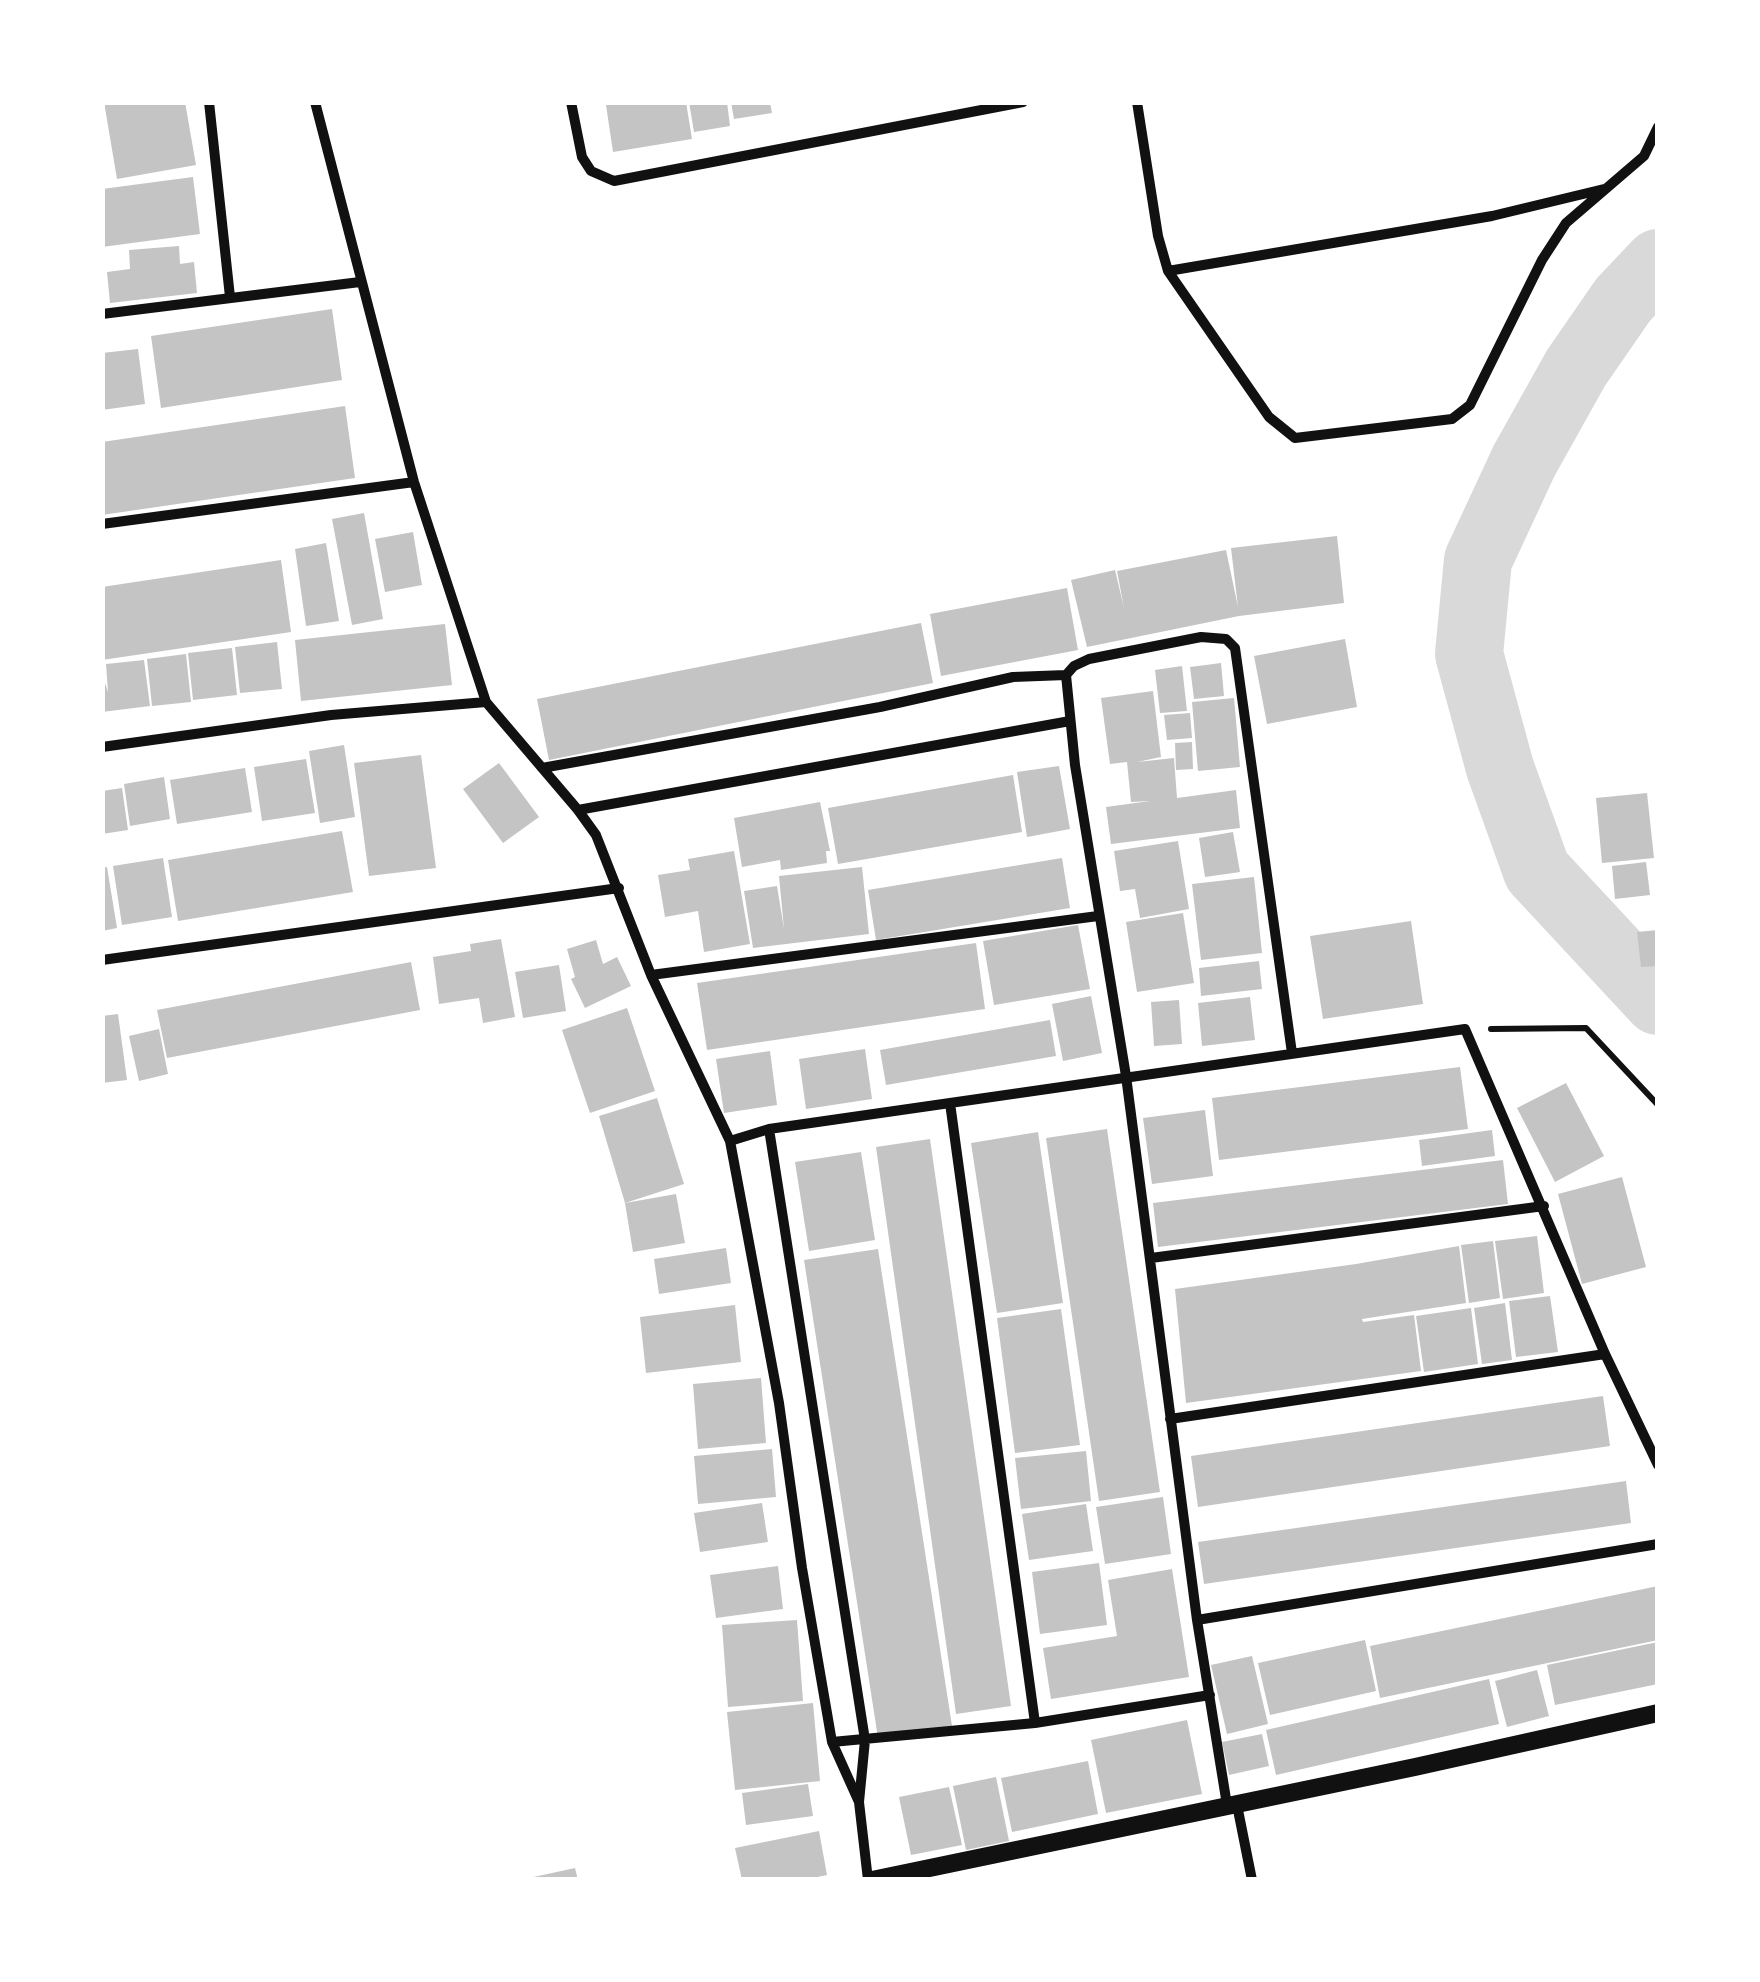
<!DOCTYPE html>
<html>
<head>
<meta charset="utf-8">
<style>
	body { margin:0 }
	#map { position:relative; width:1760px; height:1982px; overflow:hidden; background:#fff; font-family:Jost,sans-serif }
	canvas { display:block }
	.frame { position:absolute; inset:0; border:105px solid #fff; pointer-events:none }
</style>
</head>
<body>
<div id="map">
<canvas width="1760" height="1982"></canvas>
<div class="frame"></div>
</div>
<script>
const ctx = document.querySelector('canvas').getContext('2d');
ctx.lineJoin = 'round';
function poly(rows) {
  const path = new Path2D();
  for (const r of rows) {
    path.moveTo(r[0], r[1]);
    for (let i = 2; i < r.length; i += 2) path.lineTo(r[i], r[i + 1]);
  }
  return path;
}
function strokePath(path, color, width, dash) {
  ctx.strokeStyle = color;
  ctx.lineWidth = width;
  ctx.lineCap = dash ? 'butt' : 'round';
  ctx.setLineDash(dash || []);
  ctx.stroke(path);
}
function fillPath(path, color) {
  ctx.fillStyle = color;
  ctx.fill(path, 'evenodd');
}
strokePath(poly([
	[1658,263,1623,300,1576,368,1524,461,1478,560,1469,654,1500,768,1537,871,1658,1001]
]), '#d9d9d9', 68);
fillPath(poly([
	[104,102,185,102,196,165,117,179],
	[623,102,686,102,692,139,613,152,606,105],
	[689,102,727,102,730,126,694,132],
	[731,102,770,102,772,113,734,119],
	[193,177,200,234,102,247,102,189],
	[179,246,180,264,194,262,197,293,110,303,107,272,130,269,129,250],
	[332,309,342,380,161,408,151,336],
	[138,349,145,404,102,410,102,353],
	[345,406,355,478,102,515,102,442],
	[364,513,383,619,352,625,332,519],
	[413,532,422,585,385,592,375,539],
	[1337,536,1344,603,1239,616,1087,647,1071,580,1115,570,1124,608,1117,571,1226,550,1238,607,1231,548],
	[326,543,339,621,306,626,295,549],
	[281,560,291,632,102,660,102,587],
	[1067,588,1078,650,941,676,930,614],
	[921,623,933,683,549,760,537,699],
	[445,624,452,685,301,701,295,640],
	[1345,639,1357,707,1267,724,1254,656],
	[277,642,282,689,240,693,235,647],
	[232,648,237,695,193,700,188,653],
	[186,654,191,702,152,706,147,659],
	[144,660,150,706,102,712,102,674,108,692,106,664],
	[1221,663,1224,696,1194,699,1190,667],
	[1182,666,1187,711,1160,713,1155,670],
	[1153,691,1161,757,1137,762,1174,758,1177,798,1236,790,1240,828,1111,844,1106,807,1150,801,1131,802,1127,762,1110,764,1101,698],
	[1234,698,1240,767,1198,771,1192,702],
	[1190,713,1192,738,1167,740,1164,715],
	[1192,742,1193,769,1176,770,1175,743],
	[344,745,355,817,320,823,309,751],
	[421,755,436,868,369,876,354,763],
	[306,759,315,813,262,821,254,767],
	[499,763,539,817,503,843,463,789],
	[1059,766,1070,829,1027,837,1017,772],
	[245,768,252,812,177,824,170,780],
	[1013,775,1022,832,838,864,828,808],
	[164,777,170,819,130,826,124,784],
	[122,788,128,830,102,834,102,791],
	[1647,793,1654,858,1602,863,1596,798],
	[820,802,830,851,826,851,827,863,781,870,780,860,742,867,734,818],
	[342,831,353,892,178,921,168,860],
	[1233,832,1240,872,1205,877,1199,838],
	[1178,841,1189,909,1140,918,1135,889,1120,891,1114,851],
	[734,851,750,944,704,952,698,911,665,917,658,875,690,870,688,859],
	[163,858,172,917,122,925,113,866],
	[1062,858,1070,908,876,940,868,890],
	[1646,862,1650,895,1615,899,1612,866],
	[107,867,117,928,102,931,102,868],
	[862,867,869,934,753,948,744,891,777,886,784,929,779,876],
	[1254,877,1262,953,1201,960,1192,884],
	[1183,913,1194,983,1137,992,1126,922],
	[1411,921,1423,1004,1323,1019,1310,936],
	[1078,925,1090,989,994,1005,983,941],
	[1658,930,1658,966,1641,967,1637,932],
	[501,939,515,1017,483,1023,479,998,439,1004,433,957,471,951,470,944],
	[596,940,603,964,617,957,631,986,585,1008,571,979,575,977,567,949],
	[976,943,985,1009,707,1050,697,983],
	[1259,961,1262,989,1201,996,1199,968],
	[411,962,420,1010,167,1058,157,1010],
	[559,965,566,1011,523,1018,515,972],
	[1091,996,1102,1053,1063,1061,1052,1004],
	[1250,997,1255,1040,1202,1046,1198,1003],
	[1179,1000,1182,1044,1154,1046,1151,1002],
	[627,1008,655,1091,590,1113,562,1030],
	[118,1014,127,1080,102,1083,102,1016],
	[1050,1020,1056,1056,886,1085,880,1050],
	[159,1029,168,1074,139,1081,129,1036],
	[865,1049,872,1099,806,1109,799,1059],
	[770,1051,777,1105,724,1113,716,1059],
	[1460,1067,1468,1129,1219,1160,1212,1098],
	[1566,1083,1604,1156,1555,1182,1517,1108],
	[657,1098,684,1184,625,1203,599,1116],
	[1205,1110,1213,1176,1152,1184,1143,1118],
	[1107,1129,1160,1492,1099,1501,1046,1138],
	[1492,1130,1495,1156,1422,1166,1419,1140],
	[1038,1132,1063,1303,997,1313,971,1143],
	[930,1139,1011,1706,956,1714,876,1147],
	[861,1152,875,1240,809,1251,795,1162],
	[1503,1160,1508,1204,1158,1247,1153,1203],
	[1622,1177,1646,1267,1582,1284,1558,1194],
	[676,1194,685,1243,633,1252,625,1203],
	[1537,1236,1544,1293,1503,1299,1495,1241],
	[1493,1241,1500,1298,1469,1303,1461,1245],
	[1459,1246,1466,1303,1362,1319,1363,1322,1414,1315,1421,1371,1186,1403,1175,1289,1356,1264],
	[726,1248,731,1283,659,1294,654,1259],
	[878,1249,952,1726,878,1738,804,1260],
	[1550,1296,1558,1352,1516,1357,1509,1301],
	[1505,1303,1512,1360,1482,1364,1474,1308],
	[735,1305,741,1362,646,1373,640,1317],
	[1471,1308,1478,1364,1424,1372,1416,1316],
	[1061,1309,1080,1445,1015,1453,997,1318],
	[761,1378,766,1443,698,1449,693,1384],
	[1603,1396,1610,1446,1198,1507,1191,1456],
	[772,1449,776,1497,698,1504,694,1456],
	[1086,1451,1091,1501,1021,1509,1015,1458],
	[1626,1481,1631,1523,1204,1584,1198,1542],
	[1163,1497,1171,1554,1105,1564,1096,1507],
	[762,1503,768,1542,700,1552,694,1513],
	[1086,1504,1093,1551,1029,1560,1022,1514],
	[1099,1563,1107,1625,1040,1634,1032,1572],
	[778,1566,783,1609,716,1618,710,1575],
	[1172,1569,1189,1677,1051,1699,1043,1648,1117,1636,1108,1580],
	[1658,1586,1658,1640,1380,1698,1370,1646],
	[797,1620,803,1701,728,1707,722,1625],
	[1365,1640,1376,1691,1270,1715,1258,1663],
	[1658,1642,1658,1684,1555,1705,1547,1665],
	[1252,1656,1268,1724,1227,1734,1211,1665],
	[1537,1670,1549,1716,1507,1727,1495,1681],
	[1489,1679,1499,1724,1276,1775,1266,1730],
	[813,1703,820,1781,735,1790,727,1712],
	[1187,1720,1202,1794,1106,1813,1091,1740],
	[1262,1734,1269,1766,1229,1775,1222,1742],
	[1088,1761,1098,1814,1012,1832,1001,1778],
	[996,1777,1009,1841,966,1850,953,1786],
	[808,1784,813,1816,746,1825,742,1793],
	[949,1787,962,1845,911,1855,899,1797],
	[819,1831,827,1875,803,1880,742,1880,735,1848],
	[575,1868,578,1880,529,1880,529,1878]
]), '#c4c4c4');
strokePath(poly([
	[1491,1029,1586,1028,1658,1105]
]), '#111', 6);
strokePath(poly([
	[209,102,230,297],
	[315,102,414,482,486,702,578,810,596,835,651,975,730,1141,779,1403,802,1568,832,1742,859,1802],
	[571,102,582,157,591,171,614,181,1023,102],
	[1137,102,1158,236,1168,271,1269,417,1295,438,1452,419,1470,405,1542,260,1566,223,1644,156,1658,127],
	[1168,271,1492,216,1604,189],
	[102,314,360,282],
	[102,524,414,482],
	[1066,675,1075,765,1126,1076,1197,1620,1227,1805],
	[102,747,331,715,486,702],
	[542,768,880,707,1013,677,1066,675,1074,666,1089,659,1201,637,1226,639,1235,648,1292,1053],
	[578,810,1070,721],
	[102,960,619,888],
	[651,975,1098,916],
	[950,1103,1035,1723],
	[769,1129,865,1740,859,1802,868,1880],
	[730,1141,769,1129,1465,1029,1605,1354,1658,1465],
	[1151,1258,1544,1206],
	[1170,1419,1605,1354],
	[1197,1620,1658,1544],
	[832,1742,1035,1723,1210,1695],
	[1237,1805,1252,1880]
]), '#111', 10);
strokePath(poly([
	[872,1880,1415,1767,1658,1713]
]), '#111', 18);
</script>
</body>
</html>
